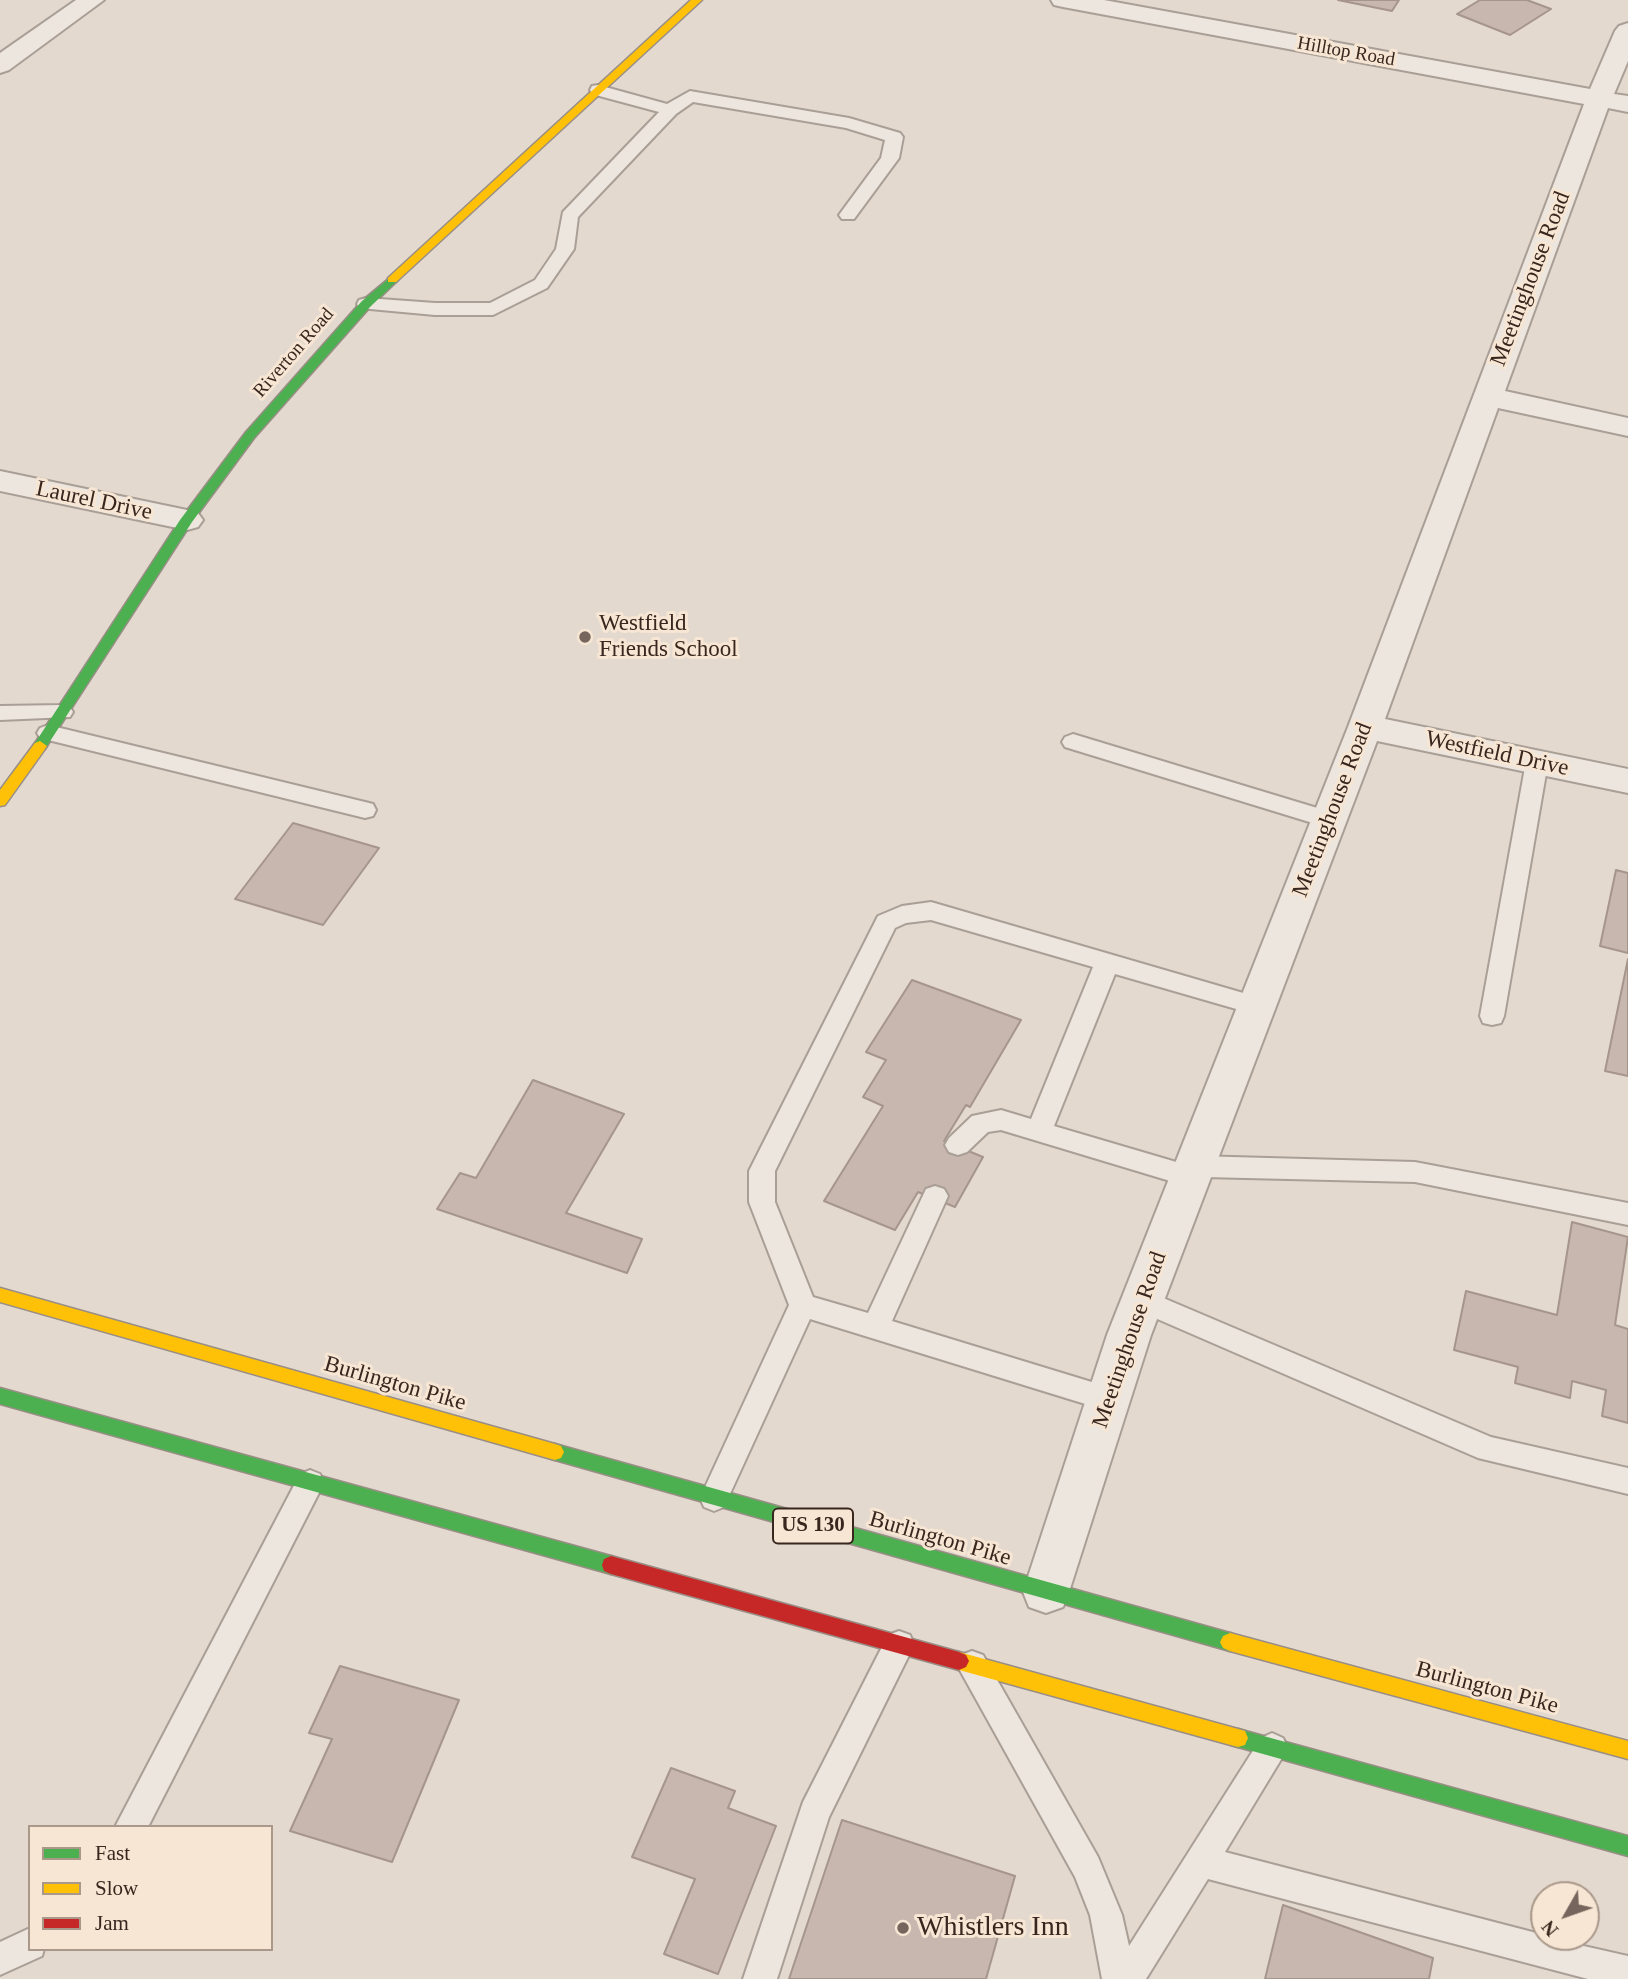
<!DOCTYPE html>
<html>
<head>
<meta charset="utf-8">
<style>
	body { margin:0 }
	#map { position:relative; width:1628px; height:1979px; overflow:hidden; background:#e4d9ce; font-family:"Times New Roman",serif }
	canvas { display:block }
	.legend { position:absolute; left:28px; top:1825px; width:245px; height:126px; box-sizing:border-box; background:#f6e6d3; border:2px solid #aa998b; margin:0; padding:9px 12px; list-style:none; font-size:21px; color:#39261e }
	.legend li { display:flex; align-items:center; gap:14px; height:35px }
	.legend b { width:35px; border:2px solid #aa998b }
	.north { position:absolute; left:1530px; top:1881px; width:70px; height:70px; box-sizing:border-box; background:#f6e6d3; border:2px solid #aa998b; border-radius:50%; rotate:230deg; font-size:19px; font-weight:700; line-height:28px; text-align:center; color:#39261e }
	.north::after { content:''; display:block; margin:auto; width:24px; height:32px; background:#75655c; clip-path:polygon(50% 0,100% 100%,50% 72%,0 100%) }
</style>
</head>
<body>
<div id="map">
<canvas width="1628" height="1979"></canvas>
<ul class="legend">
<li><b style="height:9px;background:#4caf50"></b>Fast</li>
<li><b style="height:9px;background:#ffc107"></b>Slow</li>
<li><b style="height:9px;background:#c62828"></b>Jam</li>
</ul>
<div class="north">N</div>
</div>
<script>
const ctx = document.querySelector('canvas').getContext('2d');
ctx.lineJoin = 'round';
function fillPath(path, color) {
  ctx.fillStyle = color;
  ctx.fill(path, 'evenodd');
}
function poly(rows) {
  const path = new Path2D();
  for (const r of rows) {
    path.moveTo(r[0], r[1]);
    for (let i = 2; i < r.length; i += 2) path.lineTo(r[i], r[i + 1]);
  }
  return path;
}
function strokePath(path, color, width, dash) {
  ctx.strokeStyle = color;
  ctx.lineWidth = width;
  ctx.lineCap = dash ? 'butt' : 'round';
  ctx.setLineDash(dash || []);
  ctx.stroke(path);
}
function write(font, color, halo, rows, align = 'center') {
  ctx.font = font + ' "Times New Roman",serif';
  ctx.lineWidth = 6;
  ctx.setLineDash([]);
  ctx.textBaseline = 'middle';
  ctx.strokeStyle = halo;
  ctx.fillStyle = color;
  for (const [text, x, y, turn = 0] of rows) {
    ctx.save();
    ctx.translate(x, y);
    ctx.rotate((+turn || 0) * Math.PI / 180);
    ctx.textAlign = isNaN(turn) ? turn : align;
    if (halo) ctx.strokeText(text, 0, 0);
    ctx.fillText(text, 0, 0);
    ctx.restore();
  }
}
const building = poly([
	[1338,0,1399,0,1392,11,1338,0],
	[1480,0,1527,0,1551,9,1510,35,1457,14,1480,0],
	[293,823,379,848,323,925,235,899,293,823],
	[1616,870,1628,873,1628,953,1600,946,1616,870],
	[1628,959,1628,1076,1605,1071,1628,959],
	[912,980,1021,1020,970,1107,966,1105,944,1141,983,1157,955,1207,918,1192,895,1230,824,1201,883,1106,863,1097,886,1060,866,1052,912,980],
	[533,1080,624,1114,566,1213,642,1239,627,1273,437,1209,460,1173,476,1178,533,1080],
	[1572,1222,1628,1237,1615,1325,1628,1329,1628,1423,1602,1416,1606,1390,1572,1381,1570,1398,1515,1383,1518,1367,1454,1350,1466,1291,1557,1315,1572,1222],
	[340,1666,459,1700,392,1862,290,1831,332,1739,309,1733,340,1666],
	[671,1768,735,1791,728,1808,776,1826,718,1974,664,1954,695,1879,632,1857,671,1768],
	[842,1820,1015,1876,986,1979,789,1979,842,1820],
	[1283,1905,1433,1958,1429,1979,1265,1979,1283,1905]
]);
fillPath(building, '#c8b7ae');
strokePath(building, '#a5958d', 2);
const lane = poly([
	[598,85,667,104,690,91,849,118,900,133,903,137,899,158,854,219,842,219,839,215,881,158,885,140,846,128,693,102,676,114,578,217,574,249,547,288,493,315,435,315,359,308,357,304,359,300,366,298,435,303,490,303,535,280,556,249,563,212,659,112,592,94,590,90,592,86,598,85],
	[62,705,70,707,73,712,70,717,0,720,0,706,62,705],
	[48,725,365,802,373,804,376,810,373,816,365,818,40,738,37,733,40,728,48,725],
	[1073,734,1337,814,1341,820,1337,826,1329,828,1065,747,1062,742,1065,737,1073,734],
	[1537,754,1545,757,1548,762,1504,1016,1501,1023,1492,1025,1483,1023,1480,1016,1526,762,1529,757,1537,754],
	[931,902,1257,997,1266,999,1269,1006,1266,1013,1257,1015,1115,974,1054,1126,1183,1164,1186,1159,1195,1156,1415,1162,1628,1203,1628,1225,1415,1182,1203,1177,1199,1184,1190,1187,1001,1130,988,1132,967,1152,958,1155,949,1152,945,1145,949,1138,972,1116,1001,1110,1031,1119,1093,967,931,920,906,923,895,928,775,1171,775,1202,813,1297,868,1313,926,1189,935,1186,944,1189,948,1196,892,1321,1108,1387,1118,1391,1122,1399,1118,1407,1108,1411,810,1319,724,1507,714,1511,704,1507,700,1498,789,1305,749,1202,749,1171,878,916,902,906,931,902],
	[1142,1289,1491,1437,1628,1468,1628,1494,1478,1458,1132,1308,1128,1300,1132,1292,1142,1289],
	[310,1470,320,1474,324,1483,148,1827,115,1827,300,1474,310,1470],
	[899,1631,910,1635,914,1645,829,1817,777,1979,743,1979,803,1802,888,1635,899,1631],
	[972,1651,983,1655,1098,1857,1122,1915,1129,1946,1261,1738,1272,1733,1283,1738,1288,1748,1225,1852,1544,1935,1544,1937,1628,1956,1628,1979,1588,1979,1208,1879,1146,1979,1102,1979,1090,1915,1075,1877,957,1665,961,1655,972,1651],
	[30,1928,30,1949,44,1949,42,1956,0,1975,0,1942,30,1928]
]);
const street = poly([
	[76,0,104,0,9,70,0,73,0,53,76,0],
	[1051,0,1104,0,1590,89,1615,31,1619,26,1628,23,1628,61,1614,94,1628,96,1628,112,1608,108,1505,391,1628,418,1628,436,1498,408,1385,719,1628,769,1628,793,1377,741,1151,1335,1069,1592,1063,1607,1046,1613,1029,1607,1023,1592,1107,1335,1348,727,1584,104,1063,7,1054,5,1051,0],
	[0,471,187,510,198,513,203,520,198,527,187,530,0,491,0,471]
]);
const fast = poly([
	[392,276,398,280,396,282,370,307,254,438,192,522,45,749,35,749,33,746,35,743,180,520,246,432,362,301,392,276],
	[0,1388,611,1556,618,1559,620,1565,618,1571,611,1574,0,1404,0,1388],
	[555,1444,1230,1633,1237,1636,1240,1642,1237,1648,1230,1651,555,1460,549,1458,546,1452,549,1446,555,1444],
	[1238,1729,1628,1836,1628,1856,1238,1747,1231,1745,1228,1738,1231,1731,1238,1729]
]);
const slow = poly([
	[691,0,702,0,396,282,388,282,388,278,691,0],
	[40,741,47,746,45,749,5,805,0,806,0,790,35,743,40,741],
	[0,1288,555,1444,561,1446,564,1452,561,1458,555,1460,0,1302,0,1288],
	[1230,1633,1628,1741,1628,1759,1230,1651,1223,1648,1220,1642,1223,1636,1230,1633],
	[959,1652,1238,1729,1245,1731,1248,1738,1245,1745,1238,1747,959,1670,952,1667,949,1661,952,1655,959,1652]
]);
const jam = poly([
	[611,1556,959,1652,966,1655,969,1661,966,1667,959,1670,611,1574,604,1571,602,1565,604,1559,611,1556]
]);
strokePath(lane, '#aa9f96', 4);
strokePath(street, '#aa9f96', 4);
strokePath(fast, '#998e86', 3);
strokePath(slow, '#998e86', 3);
strokePath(jam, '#998e86', 3);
fillPath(lane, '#ece6df');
fillPath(street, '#ece6df');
fillPath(fast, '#4caf50');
fillPath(slow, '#ffc107');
fillPath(jam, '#c62828');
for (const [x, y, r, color] of [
	[585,637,7,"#75655c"],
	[903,1928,7,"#75655c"]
]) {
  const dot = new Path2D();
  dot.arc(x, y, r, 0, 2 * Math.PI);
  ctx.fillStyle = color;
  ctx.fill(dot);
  strokePath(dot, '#f6e6d3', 2.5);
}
write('19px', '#39261e', '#f6e6d3', [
	["Hilltop Road",1346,52,10],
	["Riverton Road",294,353,-49]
]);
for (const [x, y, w] of [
	[813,1526,80]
]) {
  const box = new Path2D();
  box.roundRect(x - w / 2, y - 17.5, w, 35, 5);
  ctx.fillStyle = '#f6e6d3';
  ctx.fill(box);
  strokePath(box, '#39261e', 2);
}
write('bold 21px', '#39261e', null, [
	["US 130",813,1526]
]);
write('23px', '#39261e', '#f6e6d3', [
	["Meetinghouse Road",1531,279,-69],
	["Laurel Drive",94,501,12],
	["Westfield Drive",1497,754,12],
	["Meetinghouse Road",1333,810,-69],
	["Meetinghouse Road",1130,1340,-71],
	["Burlington Pike",395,1384,16],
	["Burlington Pike",940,1539,16],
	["Burlington Pike",1487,1688,15]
]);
write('23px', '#39261e', '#f6e6d3', [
	["Westfield",599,624],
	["Friends School",599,650]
], 'left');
write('28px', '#39261e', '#f6e6d3', [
	["Whistlers Inn",917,1928]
], 'left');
</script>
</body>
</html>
